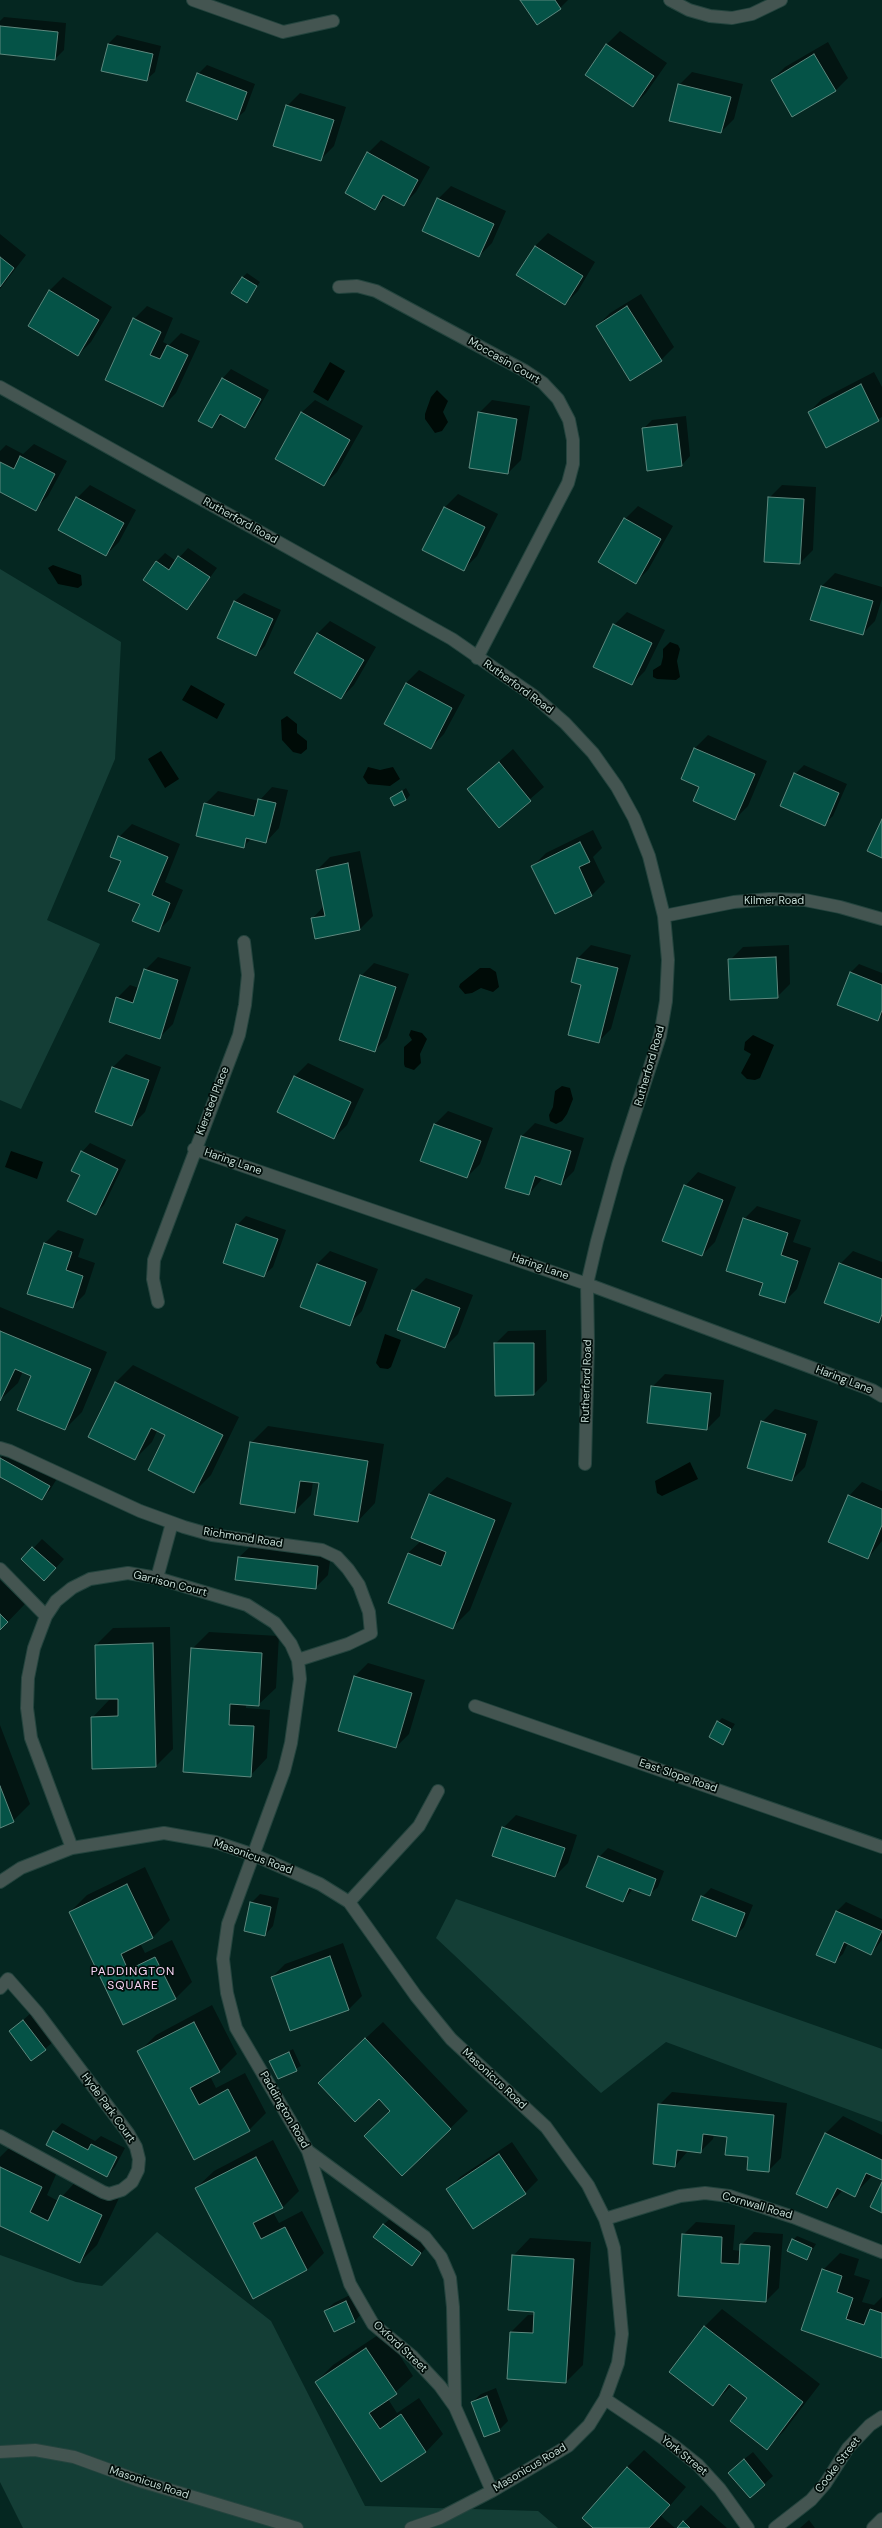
<!DOCTYPE html>
<html>
<head>
<meta charset="utf-8">
<style>
	body { margin:0 }
	canvas { display:block; background:#052721 }
</style>
</head>
<body>
<canvas width="882" height="2528"></canvas>
<script>
const ctx = document.querySelector('canvas').getContext('2d');
ctx.lineJoin = 'round';
function fillPath(path, color) {
  ctx.fillStyle = color;
  ctx.fill(path, 'evenodd');
}
function poly(rows) {
  const path = new Path2D();
  for (const r of rows) {
    path.moveTo(r[0], r[1]);
    for (let i = 2; i < r.length; i += 2) path.lineTo(r[i], r[i + 1]);
  }
  return path;
}
function strokePath(path, color, width, dash) {
  ctx.strokeStyle = color;
  ctx.lineWidth = width;
  ctx.lineCap = dash ? 'butt' : 'round';
  ctx.setLineDash(dash || []);
  ctx.stroke(path);
}
function write(font, color, halo, rows, align = 'center') {
  ctx.font = font + ' "DM Sans",sans-serif';
  ctx.lineWidth = 3.5;
  ctx.setLineDash([]);
  ctx.textBaseline = 'middle';
  ctx.strokeStyle = halo;
  ctx.fillStyle = color;
  for (const [text, x, y, turn = 0] of rows) {
    ctx.save();
    ctx.translate(x, y);
    ctx.rotate((+turn || 0) * Math.PI / 180);
    ctx.textAlign = isNaN(turn) ? turn : align;
    if (halo) ctx.strokeText(text, 0, 0);
    ctx.fillText(text, 0, 0);
    ctx.restore();
  }
}
fillPath(poly([
	[0,569,121,642,115,759,47,920,100,944,21,1109,0,1100],
	[456,1899,882,2049,882,2122,666,2042,601,2093,436,1938],
	[157,2232,271,2321,365,2506,538,2511,558,2528,23,2528,0,2482,0,2255,76,2282,102,2286]
]), '#143e36');
fillPath(poly([
	[330,362,345,371,328,401,313,392],
	[437,390,448,401,443,412,448,422,442,431,435,433,425,419,425,414,431,397],
	[53,565,81,575,82,585,78,588,58,584,48,568],
	[670,642,678,645,680,649,677,661,680,677,676,680,657,679,653,677,653,670,661,665,663,657,663,649],
	[191,685,225,704,217,719,182,700],
	[287,716,297,724,297,733,307,741,307,749,301,754,293,752,282,740,281,720],
	[161,751,179,779,165,788,148,759],
	[368,767,380,770,393,767,400,779,390,786,368,784,363,777],
	[480,968,490,968,496,972,499,987,493,992,481,988,472,993,465,994,459,987,460,984],
	[411,1030,422,1033,427,1039,420,1054,421,1063,414,1070,405,1067,404,1064,404,1047,412,1040,409,1035],
	[753,1035,774,1045,760,1078,755,1080,747,1079,741,1073,751,1054,744,1050,745,1042],
	[562,1086,570,1088,573,1099,567,1114,562,1121,556,1124,550,1121,549,1115,553,1107,555,1091],
	[11,1151,43,1162,37,1179,5,1167],
	[385,1334,401,1340,391,1367,388,1369,380,1368,376,1363],
	[690,1462,698,1479,662,1496,657,1493,655,1481]
]), '#000b07');
fillPath(poly([
	[521,0,568,0,560,8],
	[4,17,66,23,64,50,55,59,0,53,0,21],
	[620,31,667,63,646,93,633,106,586,75,607,44],
	[117,35,161,46,155,72,146,80,108,44],
	[828,42,848,78,835,91,772,80,785,67],
	[207,65,255,84,245,111,236,119,198,74],
	[692,72,743,84,734,119,721,132,679,85],
	[300,93,346,107,334,146,321,159,287,106],
	[381,140,430,167,416,192,403,205,387,196,375,208,368,153],
	[451,186,506,211,492,243,479,256,438,199],
	[548,233,595,262,578,291,565,304,535,246],
	[0,234,26,255,0,289],
	[247,273,260,282,247,301,243,277],
	[63,277,112,307,91,342,78,355,29,326,50,290],
	[641,294,674,347,661,360,597,326,610,313],
	[147,306,173,318,163,342,169,345,181,333,200,341,176,393,163,406,134,319],
	[231,369,269,390,253,418,245,426,223,415,212,427,200,420,223,378],
	[874,372,882,387,882,417,826,447,809,412,822,399],
	[315,400,363,426,337,472,324,485,302,412],
	[492,400,530,406,521,460,508,473,479,413],
	[686,416,690,456,682,465,643,429,652,420],
	[34,444,67,461,48,496,35,509,0,491,0,451,6,445,23,454],
	[90,485,136,510,119,542,106,555,60,529,77,498],
	[782,485,816,487,813,550,800,563,769,498],
	[458,494,498,514,477,556,464,569,445,507],
	[638,506,673,526,648,570,635,583,625,519],
	[188,548,217,568,187,609,156,562,165,553,176,561],
	[835,573,882,587,882,599,875,621,862,634,812,620,822,586],
	[244,593,281,610,265,646,256,655,218,637,235,601],
	[627,612,665,630,645,671,632,684,614,625],
	[330,621,376,647,354,685,341,698,317,634],
	[419,670,465,695,444,734,431,747,406,683],
	[708,735,767,761,748,806,735,819,700,786,682,778,695,748],
	[513,749,544,787,499,826,468,789],
	[804,765,847,784,833,816,824,824,795,774],
	[272,787,288,790,279,828,266,842,252,838,243,847,205,804,218,791,259,801],
	[406,788,410,795,406,800,391,798],
	[132,824,180,844,165,882,183,890,171,918,158,931,141,904,122,860,119,837],
	[593,830,602,848,593,857,605,882,592,895,555,913,533,866,546,853],
	[360,851,373,916,360,929,312,919,324,906,317,870,330,857],
	[591,945,631,955,611,1029,598,1042,582,984,572,982,578,958],
	[789,945,790,984,777,997,730,960,743,947],
	[158,957,191,967,173,1024,160,1037,117,998,130,985,139,988,145,970],
	[374,963,409,974,387,1038,374,1051,361,976],
	[859,964,882,973,882,1015,877,1020,851,972],
	[126,1054,161,1067,145,1112,132,1125,113,1067],
	[308,1063,364,1089,347,1125,334,1138,279,1112,295,1076],
	[448,1111,493,1128,480,1164,467,1177,435,1124],
	[535,1123,584,1138,574,1171,561,1184,543,1178,529,1194,506,1187,522,1136],
	[90,1143,126,1160,104,1205,95,1214,81,1175,82,1152],
	[698,1172,736,1187,715,1242,702,1255,685,1186],
	[757,1206,801,1220,793,1242,811,1248,797,1289,784,1302,765,1283,744,1219],
	[246,1216,286,1230,273,1267,264,1275,237,1225],
	[58,1230,84,1239,78,1257,95,1263,85,1294,72,1307,45,1243],
	[330,1251,378,1269,362,1311,349,1324,317,1264],
	[853,1251,882,1262,882,1318,878,1322,840,1264],
	[426,1278,473,1295,458,1334,445,1347,413,1291],
	[0,1307,107,1352,82,1412,65,1429,33,1375,23,1371,18,1383,0,1400],
	[546,1330,547,1381,534,1394,495,1344,508,1331],
	[133,1365,239,1417,211,1475,194,1492,167,1435,157,1431,152,1442,135,1459,116,1382],
	[665,1374,724,1380,720,1416,707,1429,652,1387],
	[775,1409,818,1421,805,1467,792,1480,762,1422],
	[268,1426,384,1444,375,1503,358,1521,320,1483,313,1482,311,1495,294,1512,251,1443],
	[9,1450,58,1477,50,1490,41,1499,0,1476,0,1458],
	[447,1477,512,1503,470,1610,453,1627,408,1553,421,1541,429,1494],
	[862,1482,882,1491,882,1541,868,1558,849,1496],
	[42,1539,64,1559,53,1571,23,1559],
	[252,1545,331,1554,328,1575,315,1588,238,1558],
	[0,1580,25,1604,0,1630],
	[170,1627,173,1749,156,1766,92,1718,109,1700,119,1700,96,1645,113,1628],
	[209,1632,279,1636,276,1688,258,1705,246,1704,246,1708,270,1710,267,1758,250,1776,192,1649],
	[368,1663,425,1680,409,1734,396,1747,339,1730,355,1676],
	[722,1718,735,1724,723,1743,718,1722],
	[0,1725,30,1804,13,1821,0,1826],
	[516,1815,577,1835,568,1863,555,1876,503,1828],
	[608,1848,664,1871,658,1887,649,1895,633,1889,623,1901,599,1857],
	[145,1867,170,1920,153,1937,140,1943,145,1953,172,1940,192,1982,175,1999,124,2024,70,1912,87,1895],
	[711,1888,753,1905,744,1927,735,1936,702,1897],
	[260,1894,279,1898,273,1926,265,1935,251,1903],
	[846,1902,882,1919,882,1940,871,1954,848,1943,843,1954,834,1962,817,1955,837,1911],
	[343,1943,362,1996,349,2009,291,2030,272,1977,285,1964],
	[212,2005,237,2054,220,2071,210,2076,216,2088,245,2073,266,2113,249,2130,194,2159,139,2052,156,2035],
	[32,2012,54,2041,45,2049,11,2031],
	[383,2022,468,2111,402,2175,391,2111,379,2098,336,2066],
	[293,2049,301,2066,278,2078,270,2061],
	[672,2092,787,2103,781,2158,768,2171,728,2136,714,2134,713,2139,700,2152,688,2151,675,2166,659,2105],
	[843,2116,882,2135,882,2179,873,2175,854,2195,843,2190,827,2207,826,2133],
	[62,2123,95,2141,101,2136,125,2148,115,2167,107,2176,54,2132],
	[273,2140,299,2191,282,2208,273,2212,279,2223,302,2211,324,2253,307,2270,253,2298,196,2188,214,2171],
	[512,2142,538,2180,525,2193,448,2190,460,2177],
	[10,2147,58,2170,47,2195,58,2201,78,2179,119,2198,97,2245,80,2262,0,2225,0,2157],
	[392,2217,429,2244,412,2265,383,2225],
	[696,2222,735,2225,733,2250,741,2251,741,2245,754,2232,783,2234,779,2288,766,2301,683,2235],
	[797,2236,816,2244,807,2259,793,2240],
	[530,2238,591,2242,583,2365,566,2382,508,2378,511,2332,528,2315,535,2315,535,2311,513,2256],
	[840,2253,859,2259,854,2275,870,2280,862,2302,874,2305,882,2297,882,2357,802,2330,823,2270],
	[354,2293,363,2312,355,2321,334,2331,325,2311,334,2303],
	[722,2309,820,2384,784,2431,767,2448,749,2398,732,2385,713,2405,670,2372,705,2326],
	[384,2331,413,2376,388,2399,397,2413,419,2398,443,2434,426,2452,381,2481,316,2382,333,2365],
	[496,2388,508,2421,499,2430,472,2402,481,2394],
	[644,2450,686,2487,661,2516,675,2528,595,2528,627,2467],
	[753,2452,773,2476,750,2497,738,2464],
	[701,2505,727,2528,678,2528],
	[809,2520,815,2528,800,2528]
]), '#0007');
const building = poly([
	[520,0,555,0,561,9,537,25,520,0],
	[0,26,58,32,55,60,0,54,0,26],
	[108,44,153,54,147,81,101,71,108,44],
	[606,44,654,76,633,107,585,75,606,44],
	[814,54,836,91,792,117,771,80,814,54],
	[197,73,247,92,237,120,186,101,197,73],
	[678,84,731,97,721,133,669,121,678,84],
	[286,105,334,120,321,161,273,146,286,105],
	[367,152,418,180,404,206,383,195,375,210,345,193,367,152],
	[437,198,494,224,479,257,422,231,437,198],
	[535,246,583,276,565,305,516,275,535,246],
	[0,257,14,268,0,287,0,257],
	[242,277,257,286,247,303,231,293,242,277],
	[49,290,99,320,78,356,28,326,49,290],
	[627,306,662,361,630,381,596,326,627,306],
	[133,318,161,332,150,355,160,359,167,345,188,355,163,407,105,380,133,318],
	[222,378,261,399,245,428,220,414,212,428,198,421,222,378],
	[861,384,879,421,826,448,808,412,861,384],
	[301,412,350,440,324,486,275,459,301,412],
	[478,412,517,419,508,474,469,468,478,412],
	[677,424,682,466,647,471,642,428,677,424],
	[20,456,55,474,36,511,0,492,0,462,14,469,20,456],
	[76,497,124,523,106,556,58,530,76,497],
	[768,497,804,499,800,564,764,562,768,497],
	[444,507,485,527,464,571,422,550,444,507],
	[624,518,661,539,636,584,598,562,624,518],
	[178,556,210,577,187,610,143,580,156,561,169,570,178,556],
	[821,586,873,601,863,635,810,620,821,586],
	[234,601,273,619,256,656,217,638,234,601],
	[613,624,652,643,632,685,593,667,613,624],
	[317,633,364,660,341,699,294,673,317,633],
	[406,683,452,708,431,749,384,724,406,683],
	[694,748,755,774,735,820,693,801,699,787,681,779,694,748],
	[499,762,531,801,499,828,467,789,499,762],
	[794,773,839,793,825,826,780,806,794,773],
	[402,791,406,800,394,806,390,798,402,791],
	[258,799,276,803,266,843,246,838,244,848,196,836,204,803,254,816,258,799],
	[882,819,882,858,867,851,882,819],
	[118,836,168,857,152,895,170,903,159,932,132,921,140,904,108,891,121,861,110,857,118,836],
	[580,842,590,862,579,867,592,896,555,914,531,866,580,842],
	[348,863,360,930,315,939,311,918,325,916,316,870,348,863],
	[776,957,778,998,730,1000,728,959,776,957],
	[577,958,618,968,599,1043,568,1035,581,985,571,982,577,958],
	[144,969,178,980,160,1039,109,1022,116,997,133,1003,144,969],
	[850,972,882,985,882,1010,878,1021,837,1005,850,972],
	[360,975,396,987,375,1052,339,1040,360,975],
	[112,1067,149,1080,132,1126,95,1112,112,1067],
	[294,1076,351,1102,334,1139,277,1112,294,1076],
	[434,1124,481,1141,467,1178,420,1161,434,1124],
	[521,1136,571,1151,561,1185,535,1176,529,1195,505,1188,521,1136],
	[81,1151,118,1169,96,1215,67,1201,80,1175,71,1171,81,1151],
	[684,1185,723,1200,702,1256,662,1241,684,1185],
	[743,1218,788,1233,781,1255,798,1261,785,1303,759,1295,763,1283,726,1271,743,1218],
	[236,1224,278,1239,264,1277,223,1263,236,1224],
	[44,1243,72,1252,66,1270,83,1276,73,1308,27,1294,44,1243],
	[839,1263,882,1279,882,1314,879,1323,824,1303,839,1263],
	[317,1264,366,1282,350,1326,300,1307,317,1264],
	[412,1290,460,1308,445,1348,397,1330,412,1290],
	[0,1331,91,1369,65,1430,17,1410,31,1376,15,1369,0,1401,0,1331],
	[494,1343,534,1343,534,1395,495,1396,494,1343],
	[115,1382,223,1435,194,1493,148,1470,165,1435,151,1428,135,1460,88,1437,115,1382],
	[651,1386,711,1393,707,1430,647,1423,651,1386],
	[761,1421,806,1434,792,1481,747,1468,761,1421],
	[250,1442,368,1461,358,1522,314,1515,319,1483,300,1481,295,1513,240,1504,250,1442],
	[0,1458,50,1486,42,1500,0,1477,0,1458],
	[429,1494,495,1520,453,1629,388,1603,408,1553,441,1566,446,1552,411,1538,429,1494],
	[848,1495,882,1509,882,1525,868,1559,828,1542,848,1495],
	[32,1547,56,1568,44,1581,21,1559,32,1547],
	[238,1557,318,1566,316,1589,235,1580,238,1557],
	[0,1614,8,1622,0,1630,0,1614],
	[153,1643,156,1767,92,1769,91,1717,118,1716,118,1699,96,1699,95,1645,153,1643],
	[191,1648,262,1653,259,1706,230,1704,229,1725,254,1726,251,1777,183,1772,191,1648],
	[354,1676,412,1693,396,1748,338,1731,354,1676],
	[717,1721,731,1729,723,1745,709,1737,717,1721],
	[0,1786,14,1822,0,1828,0,1786],
	[502,1827,565,1848,555,1877,492,1856,502,1827],
	[598,1856,656,1879,650,1896,629,1888,623,1902,586,1887,598,1856],
	[127,1884,153,1938,121,1954,128,1970,155,1957,176,1999,123,2025,69,1912,127,1884],
	[701,1896,745,1913,736,1937,692,1920,701,1896],
	[250,1902,271,1907,265,1936,244,1931,250,1902],
	[836,1911,882,1931,871,1955,844,1942,835,1963,816,1955,836,1911],
	[330,1956,349,2010,290,2031,271,1977,330,1956],
	[23,2020,46,2050,31,2061,9,2031,23,2020],
	[194,2022,220,2072,190,2088,199,2105,228,2089,250,2131,194,2160,137,2051,194,2022],
	[365,2038,451,2129,402,2176,364,2136,390,2111,379,2099,355,2122,318,2083,365,2038],
	[289,2052,297,2071,278,2079,269,2061,289,2052],
	[658,2104,774,2115,769,2172,747,2170,748,2157,725,2155,727,2137,703,2134,701,2153,677,2150,675,2167,653,2164,658,2104],
	[53,2131,88,2150,91,2144,117,2157,107,2177,46,2145,53,2131],
	[825,2133,882,2160,882,2180,866,2173,855,2197,837,2188,827,2208,796,2194,825,2133],
	[499,2154,526,2194,473,2229,446,2189,499,2154],
	[256,2157,283,2208,253,2223,261,2239,285,2227,307,2270,253,2299,195,2188,256,2157],
	[0,2167,42,2187,30,2212,48,2221,60,2195,102,2215,80,2263,0,2226,0,2167],
	[882,2182,882,2213,870,2207,882,2182],
	[383,2224,421,2253,412,2266,373,2237,383,2224],
	[682,2234,722,2237,721,2263,739,2264,740,2244,770,2246,766,2302,678,2296,682,2234],
	[792,2239,812,2248,807,2260,787,2251,792,2239],
	[512,2255,574,2259,566,2383,507,2379,510,2332,533,2333,534,2312,508,2310,512,2255],
	[822,2269,842,2276,837,2292,853,2298,846,2319,864,2325,870,2309,882,2313,882,2358,801,2330,822,2269],
	[346,2301,355,2322,334,2332,324,2311,346,2301],
	[704,2326,803,2402,767,2450,730,2421,747,2398,729,2384,713,2406,669,2372,704,2326],
	[366,2348,397,2394,369,2413,380,2429,401,2414,426,2452,381,2482,315,2382,366,2348],
	[487,2396,500,2431,484,2437,471,2402,487,2396],
	[744,2459,765,2485,750,2498,728,2473,744,2459],
	[627,2467,670,2505,649,2528,593,2528,582,2518,627,2467],
	[683,2521,690,2528,677,2528,683,2521]
]);
fillPath(building, '#055347');
strokePath(building, '#5d887e', 1);
const minor = poly([
	[193,0,283,32,333,21],
	[670,0,689,10,710,16,732,18,752,14,781,0],
	[339,287,357,286,376,291,525,371,543,383,558,399,569,420,573,440,573,464,568,483,477,658],
	[0,387,452,639,534,696,565,723,593,753,617,787,634,818,649,856,664,916,668,960,666,1001,660,1036,618,1165,597,1241,587,1284,588,1341,585,1464],
	[664,916,734,902,770,899,805,900,840,907,882,919],
	[194,1149,587,1284,872,1390,882,1396],
	[158,1302,153,1279,154,1260,239,1035,245,1005,248,975,244,942],
	[0,1448,10,1451,140,1511,184,1527,212,1535,322,1550,337,1557,348,1569,359,1585,369,1612,371,1633,348,1644,298,1660],
	[0,1569,46,1616],
	[157,1578,172,1523],
	[475,1706,882,1847],
	[72,1848,31,1738,27,1708,28,1678,34,1648,46,1616,56,1601,72,1588,90,1579,128,1573,157,1578,247,1605,275,1623,291,1644,298,1660,300,1679,291,1743,284,1771,228,1924,223,1959,227,1993,236,2028,308,2151,425,2237,441,2257,450,2278,453,2307,455,2407],
	[0,1882,21,1868,72,1848,164,1833,215,1842,254,1855,320,1884,349,1902,416,1996,451,2039,546,2127,588,2185,605,2219,614,2248,622,2334,618,2363,605,2399,589,2425,568,2446,492,2491,440,2518,411,2528],
	[349,1902,419,1826,438,1791],
	[0,1988,8,1979,37,2012,128,2133,136,2147,139,2159,138,2170,132,2182,122,2190,109,2194,103,2192,0,2136],
	[308,2151,350,2284,373,2324,413,2357,440,2386,455,2407,492,2491],
	[605,2219,680,2196,705,2193,729,2196,793,2217,882,2252],
	[605,2399,673,2445,698,2465,720,2489,748,2528],
	[0,2452,35,2450,74,2457,140,2481,297,2528],
	[775,2528,811,2500,825,2484,848,2448,870,2425,882,2417],
	[873,2528,882,2519]
]);
strokePath(minor, '#24443e', 14);
strokePath(minor, '#445551', 12);
write('11px', '#c6dcd6', '#010e0a', [
	["Moccasin Court",504,361,30],
	["Rutherford Road",240,521,29],
	["Rutherford Road",518,687,36],
	["Kilmer Road",774,901],
	["Rutherford Road",650,1066,-74],
	["Kiersted Place",213,1101,-69],
	["Haring Lane",233,1162,19],
	["Haring Lane",540,1267,19],
	["Haring Lane",844,1380,21],
	["Rutherford Road",587,1381,-88],
	["Richmond Road",243,1538,9],
	["Garrison Court",170,1584,14],
	["East Slope Road",678,1776,19],
	["Masonicus Road",253,1857,20],
	["Masonicus Road",494,2079,43],
	["Hyde Park Court",108,2108,54],
	["Paddington Road",284,2110,60],
	["Cornwall Road",757,2206,16],
	["Oxford Street",400,2347,43],
	["York Street",684,2456,39],
	["Cooke Street",838,2465,-53],
	["Masonicus Road",530,2468,-31],
	["Masonicus Road",149,2483,18]
]);
ctx.letterSpacing = '1px';
write('12px', '#fad6f7', '#010e0a', [
	["PADDINGTON",133,1972],
	["SQUARE",133,1986]
]);
ctx.letterSpacing = '0px';
</script>
</body>
</html>
